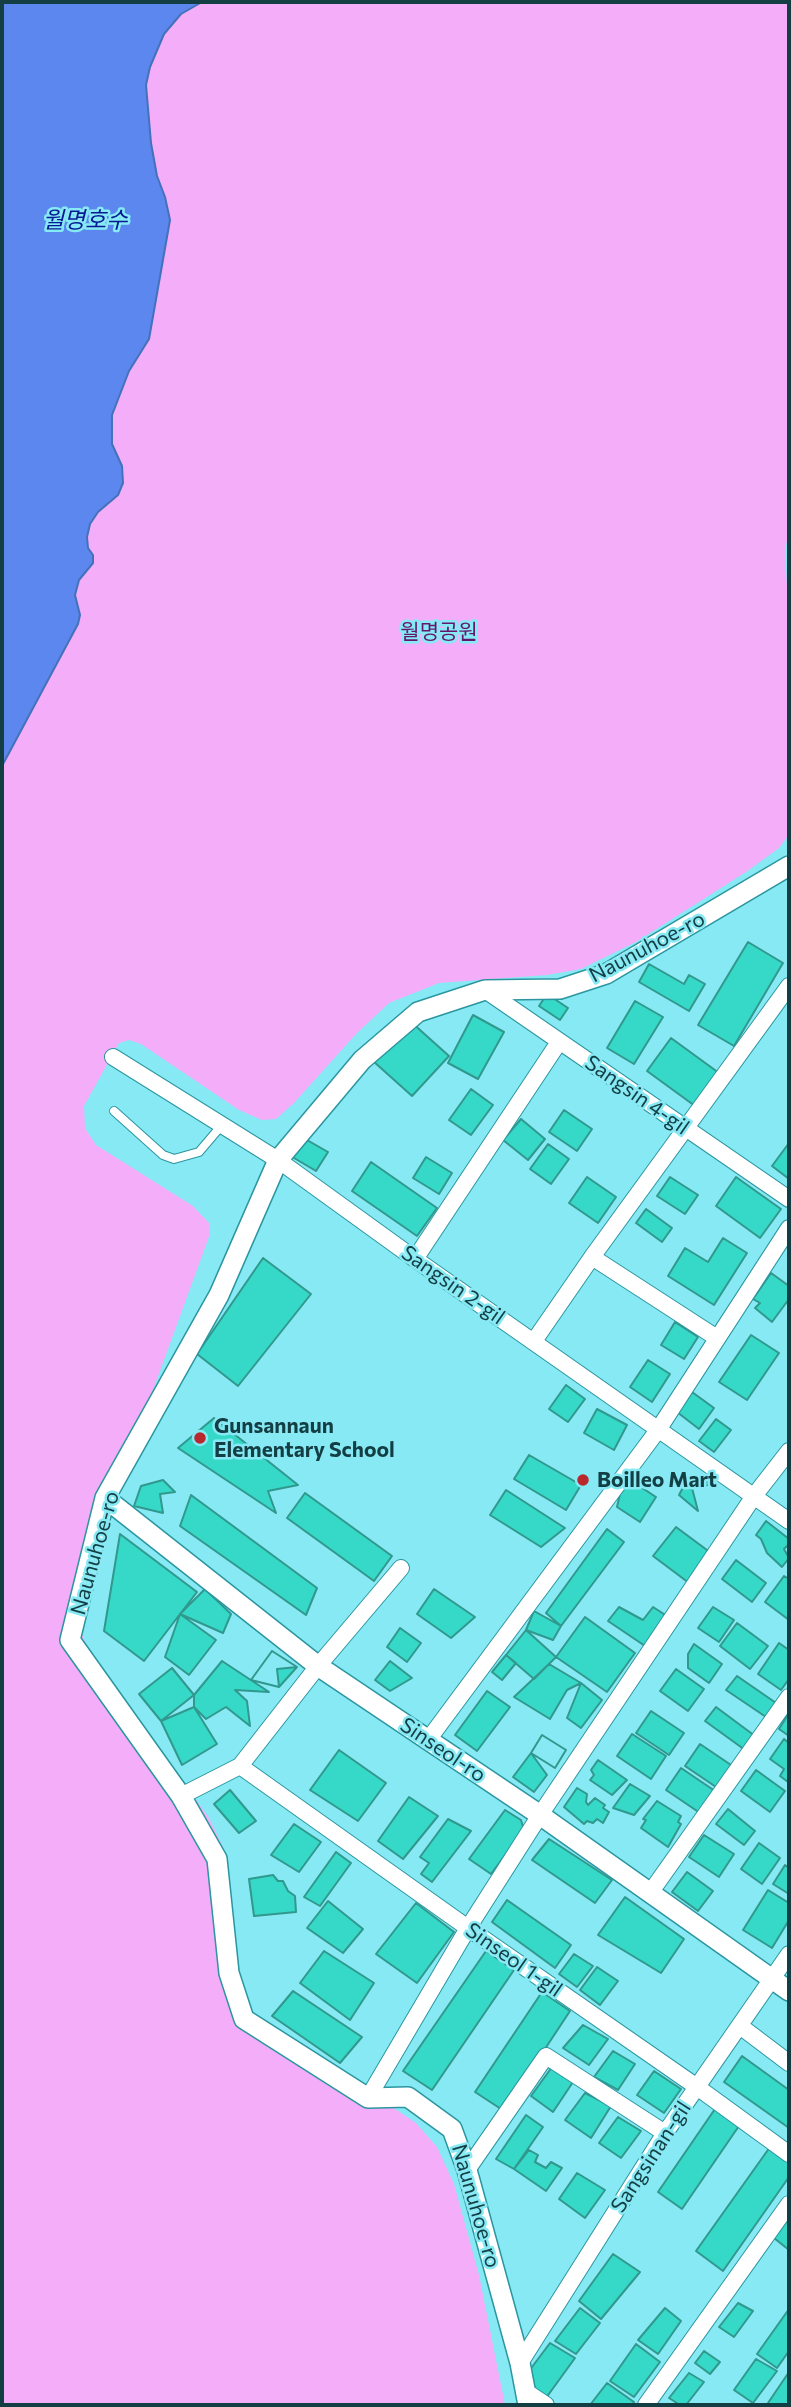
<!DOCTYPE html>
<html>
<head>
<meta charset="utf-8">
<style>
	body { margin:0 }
	#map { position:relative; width:791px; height:2407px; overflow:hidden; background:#87e9f4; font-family:Commissioner,sans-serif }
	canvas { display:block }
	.frame { position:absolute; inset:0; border:4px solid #133e43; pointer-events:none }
</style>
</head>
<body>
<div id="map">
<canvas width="791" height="2407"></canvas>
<div class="frame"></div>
</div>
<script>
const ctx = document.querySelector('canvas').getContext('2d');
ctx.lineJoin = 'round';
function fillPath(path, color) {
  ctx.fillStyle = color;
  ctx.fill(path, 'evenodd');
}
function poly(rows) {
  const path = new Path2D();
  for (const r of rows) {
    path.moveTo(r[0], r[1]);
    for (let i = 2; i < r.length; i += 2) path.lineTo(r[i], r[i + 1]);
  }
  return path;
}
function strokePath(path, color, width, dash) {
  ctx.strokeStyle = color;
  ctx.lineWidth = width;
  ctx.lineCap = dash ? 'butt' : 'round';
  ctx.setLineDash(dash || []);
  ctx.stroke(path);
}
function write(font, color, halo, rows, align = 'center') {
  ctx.font = font + ' Commissioner,"Noto Sans KR",sans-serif';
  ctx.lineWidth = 5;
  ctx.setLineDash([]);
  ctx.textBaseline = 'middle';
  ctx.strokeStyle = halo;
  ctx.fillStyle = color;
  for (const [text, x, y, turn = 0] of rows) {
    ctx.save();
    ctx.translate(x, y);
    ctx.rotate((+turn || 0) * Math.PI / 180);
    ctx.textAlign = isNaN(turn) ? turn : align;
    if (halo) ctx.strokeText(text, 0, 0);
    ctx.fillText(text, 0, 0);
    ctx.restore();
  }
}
fillPath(poly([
	[202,2,789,2,789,530,785,551,789,621,789,835,779,848,746,872,636,942,581,969,547,975,439,983,389,1003,356,1034,294,1103,276,1119,262,1120,239,1110,141,1044,129,1040,119,1043,84,1106,85,1128,96,1145,193,1206,209,1223,210,1234,137,1434,120,1472,80,1629,87,1647,209,1818,224,1849,238,1983,250,2011,416,2123,437,2147,454,2184,479,2275,505,2405,2,2405,2,766,78,624,80,615,75,595,79,580,93,563,93,555,88,548,87,537,90,524,98,512,109,504,122,466,112,444,112,415,129,371,149,339,170,220,165,197,157,176,151,143,146,85,150,67,164,34,181,14]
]), '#f4adf8');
const water = poly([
	[2,2,202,2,181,14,164,34,150,67,146,85,151,143,157,176,165,197,170,220,149,339,129,371,112,415,112,444,122,466,123,483,118,495,98,512,90,524,87,537,88,548,93,555,93,563,79,580,75,595,80,615,78,624,2,766,2,2]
]);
fillPath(water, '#5b87ee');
strokePath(water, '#4571bb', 2);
const building = poly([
	[748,942,783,963,734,1046,698,1025,748,942],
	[649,964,684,984,689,975,705,984,689,1011,639,982,649,964],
	[547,994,568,1008,560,1020,539,1006,547,994],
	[635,1001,663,1017,634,1064,607,1048,635,1001],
	[473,1015,504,1032,478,1079,448,1063,473,1015],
	[410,1021,449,1056,412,1096,373,1061,410,1021],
	[671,1038,719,1073,695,1106,647,1071,671,1038],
	[471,1089,493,1105,471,1135,449,1120,471,1089],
	[564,1110,592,1129,577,1151,549,1132,564,1110],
	[521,1119,545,1139,528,1160,503,1140,521,1119],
	[300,1136,328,1152,316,1171,289,1155,300,1136],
	[789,1143,789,1179,772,1166,789,1143],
	[548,1144,569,1159,551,1184,530,1169,548,1144],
	[426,1157,452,1173,439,1194,413,1178,426,1157],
	[371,1162,437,1208,417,1236,352,1191,371,1162],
	[587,1177,616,1197,598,1223,569,1203,587,1177],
	[670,1177,698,1195,685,1214,657,1196,670,1177],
	[736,1177,781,1209,760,1238,716,1206,736,1177],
	[646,1209,672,1228,662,1242,636,1223,646,1209],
	[723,1238,747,1253,714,1305,668,1276,685,1248,708,1262,723,1238],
	[263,1258,311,1294,238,1386,197,1354,263,1258],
	[771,1273,789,1286,789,1299,772,1322,755,1308,760,1303,753,1299,771,1273],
	[675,1322,698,1337,684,1359,661,1345,675,1322],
	[751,1335,779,1353,747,1400,719,1382,751,1335],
	[648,1360,670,1374,652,1402,630,1387,648,1360],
	[566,1385,585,1399,568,1422,549,1409,566,1385],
	[692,1392,714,1408,699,1429,677,1412,692,1392],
	[597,1409,627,1425,614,1450,584,1433,597,1409],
	[214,1418,298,1485,268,1491,276,1513,178,1448,214,1418],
	[716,1419,731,1430,714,1452,699,1441,716,1419],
	[529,1455,581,1485,566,1510,514,1479,529,1455],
	[624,1476,656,1497,640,1522,617,1507,624,1476],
	[689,1476,713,1484,692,1488,698,1511,679,1495,689,1476],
	[163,1480,175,1492,160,1494,163,1513,134,1506,141,1486,163,1480],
	[506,1490,565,1528,541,1547,490,1515,506,1490],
	[305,1493,392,1556,374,1581,287,1518,305,1493],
	[191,1495,317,1588,306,1615,180,1526,191,1495],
	[766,1521,789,1539,789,1544,784,1549,789,1558,782,1567,767,1553,761,1539,756,1535,766,1521],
	[676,1527,711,1553,689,1583,653,1556,676,1527],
	[607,1529,624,1542,561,1626,546,1613,607,1529],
	[120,1534,197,1592,144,1661,104,1631,120,1534],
	[736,1560,766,1583,752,1602,722,1579,736,1560],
	[784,1576,789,1579,789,1620,765,1602,784,1576],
	[205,1589,231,1614,223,1633,180,1614,205,1589],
	[434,1589,475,1617,451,1638,417,1614,434,1589],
	[619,1607,643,1620,653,1607,670,1618,648,1648,608,1621,619,1607],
	[713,1607,734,1620,719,1642,698,1628,713,1607],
	[534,1611,561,1626,553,1640,526,1630,534,1611],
	[180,1614,216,1640,189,1675,165,1657,180,1614],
	[585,1617,635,1653,607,1692,556,1657,585,1617],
	[737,1623,768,1646,750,1669,720,1646,737,1623],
	[400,1628,421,1643,407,1662,387,1647,400,1628],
	[526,1630,556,1657,534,1679,506,1655,526,1630],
	[779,1643,789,1650,789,1679,781,1690,758,1674,779,1643],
	[694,1644,722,1664,709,1683,688,1668,688,1654,694,1644],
	[272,1651,297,1667,279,1687,251,1680,272,1651],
	[272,1651,297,1667,277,1669,279,1687,251,1680,272,1651],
	[506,1655,516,1663,502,1680,492,1672,506,1655],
	[222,1661,269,1692,235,1690,247,1701,250,1726,226,1707,206,1719,194,1707,194,1695,222,1661],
	[390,1661,412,1678,390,1691,375,1680,390,1661],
	[549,1664,581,1683,567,1690,550,1719,514,1697,549,1664],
	[172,1668,194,1695,161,1721,139,1694,172,1668],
	[676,1669,704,1689,688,1711,660,1691,676,1669],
	[737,1676,779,1705,769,1719,726,1690,737,1676],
	[581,1683,602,1700,581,1728,567,1718,581,1683],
	[487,1691,510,1707,477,1751,455,1735,487,1691],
	[194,1707,217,1744,182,1765,161,1721,194,1707],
	[716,1707,755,1736,745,1750,705,1721,716,1707],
	[651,1711,684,1733,669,1755,636,1733,651,1711],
	[789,1713,789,1736,779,1729,789,1713],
	[632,1734,666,1756,651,1779,617,1756,632,1734],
	[542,1735,566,1750,555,1768,531,1753,542,1735],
	[542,1735,566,1750,555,1768,531,1753,542,1735],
	[784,1739,789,1743,788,1782,780,1776,784,1769,770,1759,784,1739],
	[700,1744,734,1767,719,1789,685,1766,700,1744],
	[339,1750,386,1783,358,1821,310,1790,339,1750],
	[531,1753,547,1775,534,1792,513,1777,531,1753],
	[598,1760,627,1780,612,1795,590,1780,594,1775,591,1770,598,1760],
	[681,1768,715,1791,700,1813,666,1790,681,1768],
	[756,1770,785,1791,770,1812,741,1791,756,1770],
	[630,1784,650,1796,634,1815,613,1808,630,1784],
	[577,1788,587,1794,586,1802,588,1805,595,1798,605,1805,603,1808,609,1812,603,1823,597,1819,593,1823,587,1821,584,1824,564,1807,577,1788],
	[230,1790,256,1821,239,1833,214,1804,230,1790],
	[409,1797,438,1816,403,1859,378,1841,409,1797],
	[657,1801,681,1816,678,1822,681,1824,668,1847,641,1828,646,1820,643,1819,657,1801],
	[728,1809,755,1831,744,1845,716,1824,728,1809],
	[505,1810,521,1820,524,1830,491,1874,469,1859,505,1810],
	[448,1819,471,1831,432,1882,421,1874,429,1863,420,1857,448,1819],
	[294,1824,321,1842,299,1872,271,1855,294,1824],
	[704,1835,734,1854,719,1877,689,1857,704,1835],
	[549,1839,612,1880,595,1903,532,1860,549,1839],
	[759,1843,780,1858,762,1884,741,1869,759,1843],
	[336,1852,351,1863,320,1906,304,1897,336,1852],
	[785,1865,789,1868,789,1894,773,1884,785,1865],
	[687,1872,713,1891,698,1911,672,1892,687,1872],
	[273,1875,278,1881,283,1881,288,1891,295,1896,296,1912,254,1916,249,1879,273,1875],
	[768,1890,789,1903,789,1920,772,1948,743,1930,768,1890],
	[625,1897,684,1939,661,1973,598,1935,625,1897],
	[507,1900,571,1945,555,1968,492,1922,507,1900],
	[328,1901,363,1929,343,1953,307,1928,328,1901],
	[416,1903,454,1932,417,1983,376,1954,416,1903],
	[324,1951,374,1983,350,2020,300,1983,324,1951],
	[486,1951,514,1970,432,2090,403,2071,486,1951],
	[574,1954,593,1966,577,1987,559,1974,574,1954],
	[597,1967,618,1981,600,2005,580,1990,597,1967],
	[293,1991,362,2037,340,2063,272,2016,293,1991],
	[542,1992,570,2011,504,2111,475,2092,542,1992],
	[583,2025,608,2039,589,2065,563,2048,583,2025],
	[613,2051,635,2064,618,2090,594,2077,613,2051],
	[742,2056,789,2090,789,2128,724,2082,742,2056],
	[552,2067,573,2082,553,2112,531,2096,552,2067],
	[654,2071,681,2089,664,2113,637,2095,654,2071],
	[585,2093,611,2106,591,2138,565,2120,585,2093],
	[717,2106,741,2123,682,2209,658,2192,717,2106],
	[526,2115,543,2127,514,2169,496,2159,526,2115],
	[618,2117,641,2131,621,2158,599,2143,618,2117],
	[770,2147,789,2160,789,2177,723,2271,696,2251,770,2147],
	[529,2150,538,2155,535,2162,546,2168,551,2162,562,2168,546,2191,514,2169,529,2150],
	[577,2173,605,2190,585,2218,559,2199,577,2173],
	[789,2218,789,2250,774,2238,789,2218],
	[613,2254,640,2272,601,2319,579,2301,613,2254],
	[738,2303,753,2311,734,2337,719,2327,738,2303],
	[580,2308,600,2323,576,2354,555,2341,580,2308],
	[665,2308,681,2321,658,2354,638,2340,665,2308],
	[789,2309,789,2351,777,2368,757,2354,789,2309],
	[550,2343,575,2358,546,2398,523,2379,550,2343],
	[636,2344,660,2362,634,2397,610,2381,636,2344],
	[704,2351,720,2362,710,2374,695,2363,704,2351],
	[756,2359,777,2371,753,2403,734,2390,756,2359],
	[789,2372,789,2404,771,2405,768,2403,789,2372],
	[689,2373,704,2382,686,2405,680,2405,669,2398,689,2373],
	[607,2383,634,2402,632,2405,590,2405,607,2383]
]);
fillPath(building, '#36d8c8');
strokePath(building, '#31988d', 2);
const service = poly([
	[114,1111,163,1155,174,1159,199,1152,222,1125]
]);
const minor = poly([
	[485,990,789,1199],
	[113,1057,278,1160,415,1259,789,1521],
	[592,1257,717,1338],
	[415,1259,559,1042],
	[534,1341,592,1257,789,986],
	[428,1740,658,1430,789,1228],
	[240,1766,468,1928,697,2087,789,2154],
	[181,1796,240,1766,318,1666,401,1568],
	[650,1893,789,1697],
	[740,2026,789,2063],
	[368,2098,468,1928,540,1815,754,1496,789,1451],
	[467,2170,546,2056,665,2133],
	[520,2363,665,2133,789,1954],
	[525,2391,546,2405],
	[646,2405,789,2204]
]);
const tertiary = poly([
	[105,1498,318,1666,540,1815,789,1991],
	[528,2405,520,2363,467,2170,452,2129,408,2097,368,2098,244,2019,229,1973,217,1859,181,1796,70,1640,105,1498,219,1295,278,1160,362,1060,418,1012,485,990,560,989,606,974,789,866]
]);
strokePath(service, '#2b96a0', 10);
strokePath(minor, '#2b96a0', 18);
strokePath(tertiary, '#2b96a0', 22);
strokePath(service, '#fff', 8);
strokePath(minor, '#fff', 16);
strokePath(tertiary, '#fff', 19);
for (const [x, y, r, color] of [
	[200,1438,7,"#b8282d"],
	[583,1480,7,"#b8282d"]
]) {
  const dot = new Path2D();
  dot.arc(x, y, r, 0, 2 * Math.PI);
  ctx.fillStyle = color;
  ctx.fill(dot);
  strokePath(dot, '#87e9f4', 2.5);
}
write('21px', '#66156d', '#87e9f4', [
	["월명공원",439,632]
]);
write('21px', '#133e43', '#87e9f4', [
	["Naunuhoe-ro",647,947,-28],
	["Sangsin 4-gil",637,1095,35],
	["Sangsin 2-gil",453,1285,35],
	["Naunuhoe-ro",95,1553,-74],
	["Sinseol-ro",443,1750,34],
	["Sinseol 1-gil",514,1960,35],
	["Sangsinan-gil",651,2157,-57],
	["Naunuhoe-ro",476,2206,74]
]);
write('bold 21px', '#133e43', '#87e9f4', [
	["Gunsannaun",214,1426],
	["Elementary School",214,1450],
	["Boilleo Mart",597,1480]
], 'left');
write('italic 23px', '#041993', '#87e9f4', [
	["월명호수",85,220]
]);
</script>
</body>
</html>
